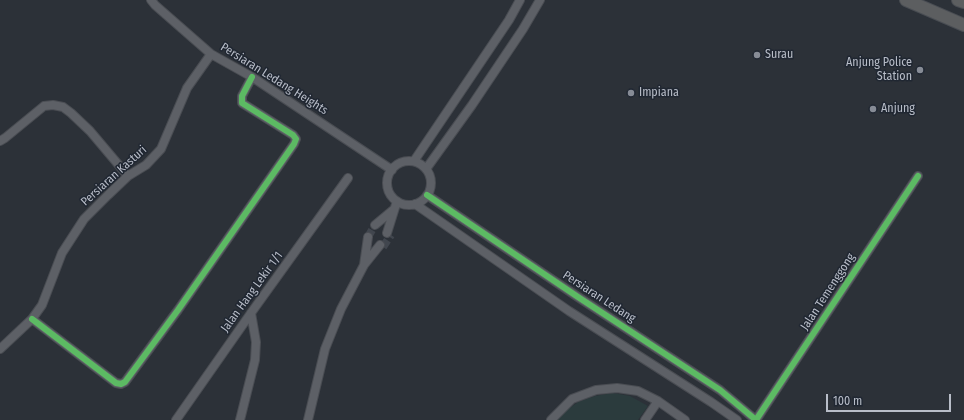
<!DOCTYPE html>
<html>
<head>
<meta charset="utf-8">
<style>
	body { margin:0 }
	#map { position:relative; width:964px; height:420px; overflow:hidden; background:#2c3138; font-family:"Fira Sans Condensed",sans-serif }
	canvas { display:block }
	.scale { position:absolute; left:826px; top:394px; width:125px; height:18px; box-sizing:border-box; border:2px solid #b8bdc8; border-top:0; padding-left:5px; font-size:12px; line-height:14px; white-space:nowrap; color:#b8bdc8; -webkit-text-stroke:3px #202732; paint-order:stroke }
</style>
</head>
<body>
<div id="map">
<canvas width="964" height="420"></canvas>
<div class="scale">100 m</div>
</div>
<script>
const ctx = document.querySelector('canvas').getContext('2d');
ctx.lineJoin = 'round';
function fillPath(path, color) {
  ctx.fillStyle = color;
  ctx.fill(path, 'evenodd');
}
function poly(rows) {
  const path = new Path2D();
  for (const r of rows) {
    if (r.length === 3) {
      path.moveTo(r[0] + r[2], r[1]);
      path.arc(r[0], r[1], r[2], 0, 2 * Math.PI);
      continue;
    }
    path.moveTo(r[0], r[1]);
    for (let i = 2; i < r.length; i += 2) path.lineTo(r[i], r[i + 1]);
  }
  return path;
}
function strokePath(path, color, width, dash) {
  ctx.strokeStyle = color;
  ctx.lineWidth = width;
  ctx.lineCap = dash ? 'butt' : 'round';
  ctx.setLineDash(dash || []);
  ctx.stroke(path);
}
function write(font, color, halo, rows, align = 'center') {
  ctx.font = font + ' "Fira Sans Condensed",sans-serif';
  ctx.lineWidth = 3;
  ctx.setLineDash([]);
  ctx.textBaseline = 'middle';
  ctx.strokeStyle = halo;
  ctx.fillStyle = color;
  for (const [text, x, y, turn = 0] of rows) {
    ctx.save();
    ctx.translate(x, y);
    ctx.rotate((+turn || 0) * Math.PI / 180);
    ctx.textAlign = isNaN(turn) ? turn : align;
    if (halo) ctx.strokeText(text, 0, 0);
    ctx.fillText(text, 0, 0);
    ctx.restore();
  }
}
fillPath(poly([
	[613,393,630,396,648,406,638,420,558,420,567,410,578,402,595,396]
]), '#2b3b3d');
strokePath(poly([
	[368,237,375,225],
	[383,247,391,235]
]), '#41464e', 8, [8, 4]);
const minor = poly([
	[151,0,155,5,211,54,252,77,392,170],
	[0,141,5,138,44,106,53,105,63,107,71,113,90,131,128,176],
	[414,161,509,20,520,0],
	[409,183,22],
	[426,169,472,105,523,29,540,0],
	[427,195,578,297,720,390,756,420],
	[415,204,569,311,711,402,737,420],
	[375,225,393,210],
	[387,233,397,201],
	[364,265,368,237],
	[32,319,116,383,121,384,125,382,178,310,294,144,296,139,293,135,242,103,242,96,252,77],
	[0,349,32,319,42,305,62,253,84,219,108,195,128,176,146,165,161,149,187,88,211,54],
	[176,420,251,313,348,178],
	[240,420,255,360,256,342,251,313],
	[308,420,325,349,341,309,364,265,380,245],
	[551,420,572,399,596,390,617,388,638,391,658,401,685,420],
	[645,420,658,401],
	[756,420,918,176]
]);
const highway = poly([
	[906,0,964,25],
	[958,0,964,2]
]);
strokePath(minor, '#4a4d53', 10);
strokePath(highway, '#494d53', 14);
strokePath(minor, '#5d6066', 8);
strokePath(highway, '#5c5e60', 12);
strokePath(poly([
	[427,195,578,297,720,390,756,420],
	[32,319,116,383,121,384,125,382,178,310,294,144,296,139,293,135,242,103,242,96,252,77],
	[756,420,918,176]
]), '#5cba63', 6);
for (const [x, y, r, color] of [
	[757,55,4,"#878c96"],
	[920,70,4,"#878c96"],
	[631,93,4,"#878c96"],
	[873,109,4,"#878c96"]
]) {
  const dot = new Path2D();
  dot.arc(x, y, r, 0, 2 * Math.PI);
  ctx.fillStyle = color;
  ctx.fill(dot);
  strokePath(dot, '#202732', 1.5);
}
write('12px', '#b8bdc8', '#202732', [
	["Surau",765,55],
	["Anjung Police",912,63,"right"],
	["Station",912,77,"right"],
	["Impiana",639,93],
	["Anjung",881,109]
], 'left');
write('12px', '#b8bdc8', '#202732', [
	["Persiaran Ledang Heights",274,79,32],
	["Persiaran Kasturi",114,176,-42],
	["Jalan Hang Lekir 1/1",252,292,-54],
	["Jalan Temenggong",828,292,-57],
	["Persiaran Ledang",599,297,33]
]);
</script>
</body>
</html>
